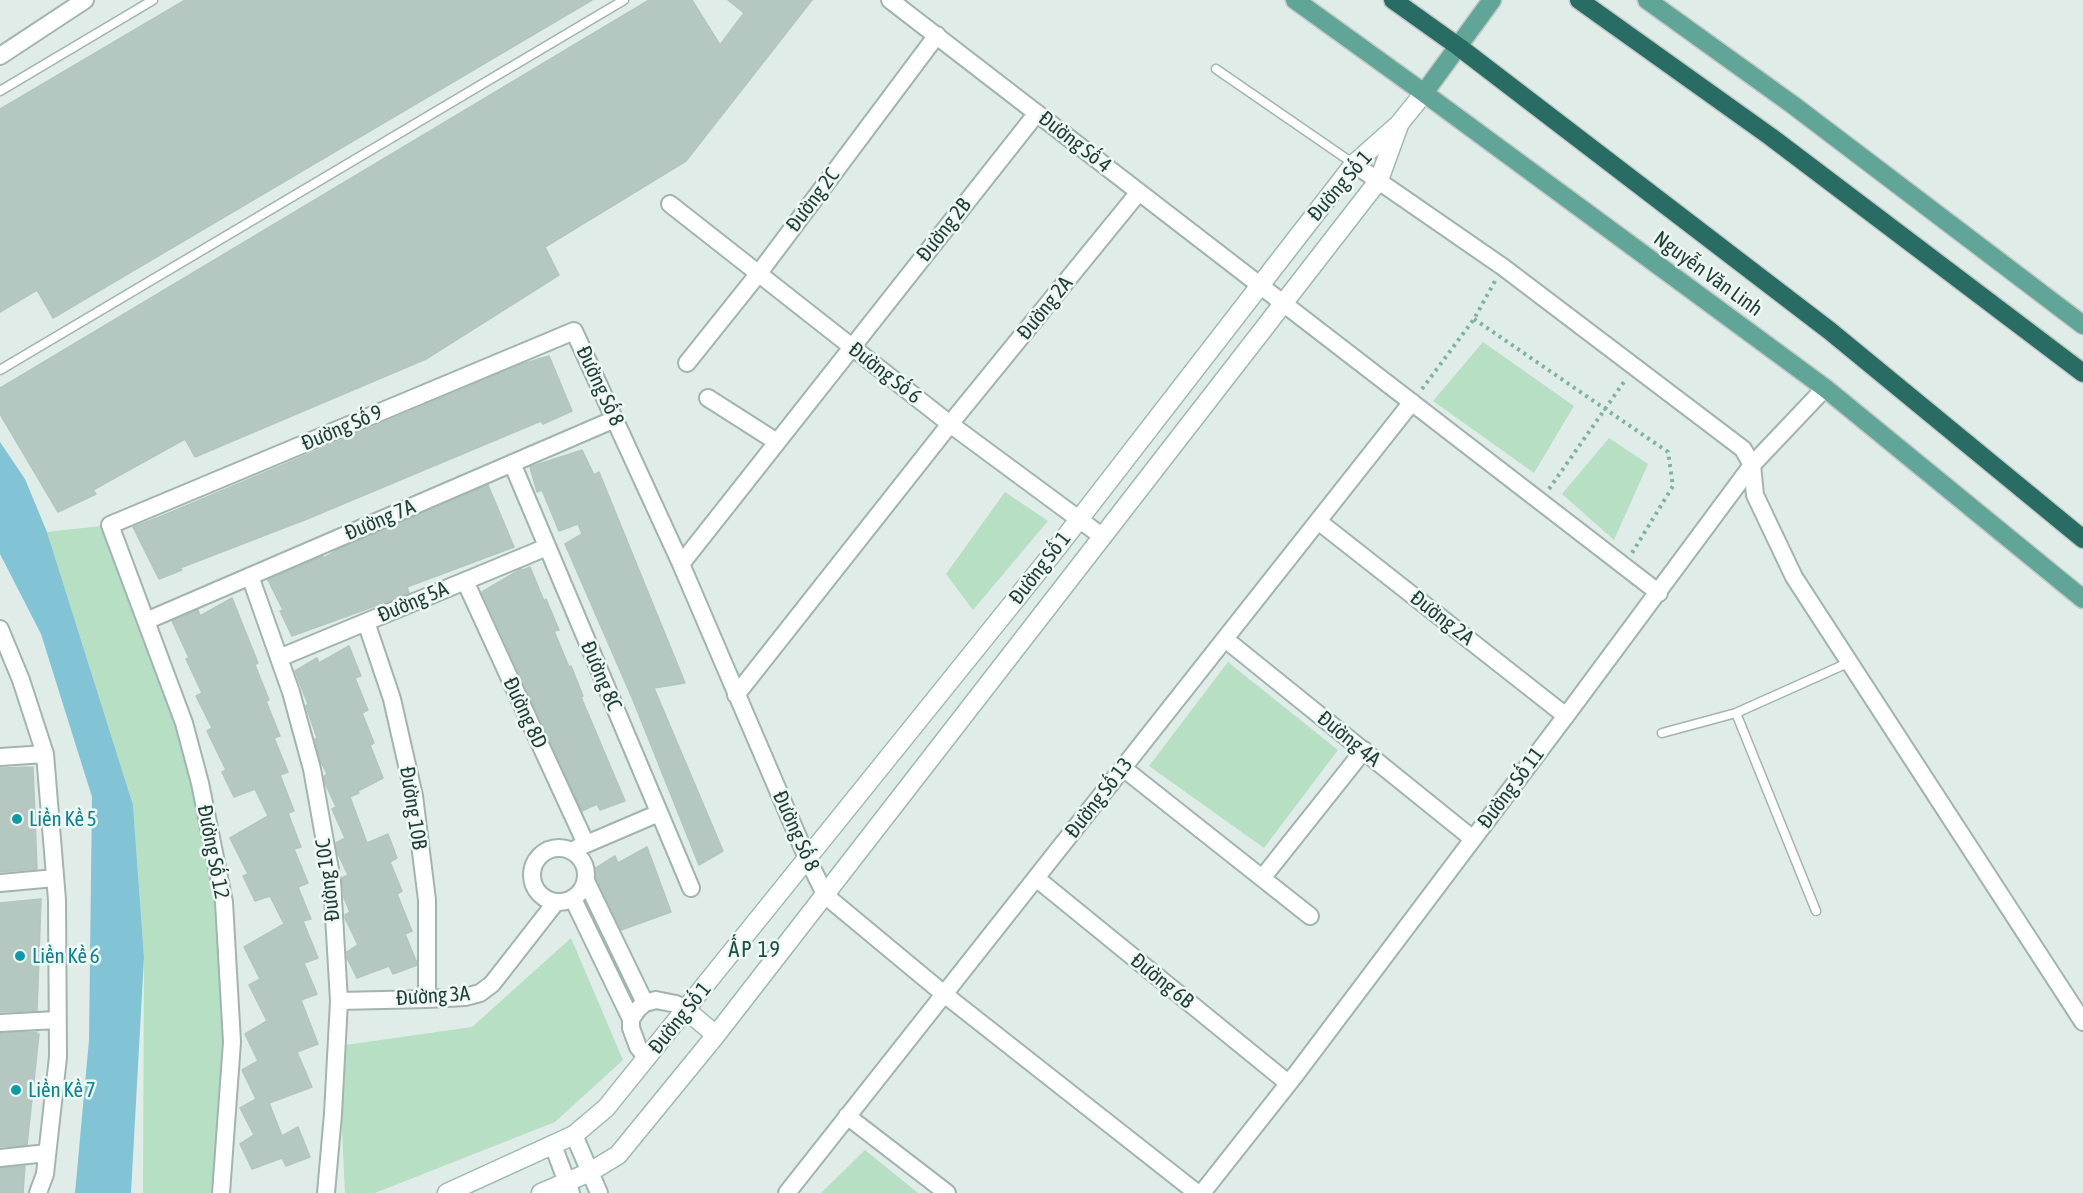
<!DOCTYPE html>
<html>
<head>
<meta charset="utf-8">
<style>
	body { margin:0 }
	canvas { display:block; background:#e0ece7 }
</style>
</head>
<body>
<canvas width="2083" height="1193"></canvas>
<script>
const ctx = document.querySelector('canvas').getContext('2d');
ctx.lineJoin = 'round';
function fillPath(path, color) {
  ctx.fillStyle = color;
  ctx.fill(path, 'evenodd');
}
function poly(rows) {
  const path = new Path2D();
  for (const r of rows) {
    if (r.length === 3) {
      path.moveTo(r[0] + r[2], r[1]);
      path.arc(r[0], r[1], r[2], 0, 2 * Math.PI);
      continue;
    }
    path.moveTo(r[0], r[1]);
    for (let i = 2; i < r.length; i += 2) path.lineTo(r[i], r[i + 1]);
  }
  return path;
}
function strokePath(path, color, width, dash) {
  ctx.strokeStyle = color;
  ctx.lineWidth = width;
  ctx.lineCap = dash ? 'butt' : 'round';
  ctx.setLineDash(dash || []);
  ctx.stroke(path);
}
function write(font, color, halo, rows, align = 'center') {
  ctx.font = font + ' "Asap Condensed",sans-serif';
  ctx.lineWidth = 5;
  ctx.setLineDash([]);
  ctx.textBaseline = 'middle';
  ctx.strokeStyle = halo;
  ctx.fillStyle = color;
  for (const [text, x, y, turn = 0] of rows) {
    ctx.save();
    ctx.translate(x, y);
    ctx.rotate((+turn || 0) * Math.PI / 180);
    ctx.textAlign = isNaN(turn) ? turn : align;
    if (halo) ctx.strokeText(text, 0, 0);
    ctx.fillText(text, 0, 0);
    ctx.restore();
  }
}
fillPath(poly([
	[1483,342,1574,406,1534,473,1433,401],
	[1609,438,1648,464,1614,540,1562,494],
	[1005,492,1048,521,973,610,946,574],
	[110,525,184,722,224,902,232,1042,221,1193,143,1193,144,957,133,805,47,532],
	[1228,662,1338,750,1264,848,1149,766],
	[571,938,623,1060,555,1122,375,1193,345,1193,338,1046,472,1027],
	[865,1150,918,1193,821,1193]
]), '#b7dfc4');
fillPath(poly([
	[0,442,25,479,47,532,133,805,144,957,131,1193,75,1193,89,1040,92,797,41,634,0,554]
]), '#83c3d6');
const building = poly([
	[185,0,592,0,53,318,37,290,0,312,0,109,185,0],
	[649,0,692,0,720,45,744,13,728,0,812,0,686,161,545,247,559,275,426,359,195,457,185,439,93,490,96,494,58,512,0,414,0,388,649,0],
	[549,356,572,411,543,424,541,421,307,519,180,568,182,570,159,579,133,527,162,516,522,364,549,356],
	[582,450,594,475,599,472,685,683,654,688,723,851,699,865,633,700,565,544,582,534,578,524,559,531,542,490,537,492,530,467,582,450],
	[488,485,514,547,407,587,409,593,400,597,292,636,280,611,283,610,268,580,323,556,324,558,339,549,488,485],
	[530,567,544,601,546,599,559,630,554,631,569,667,571,666,583,696,581,697,625,801,600,810,597,804,582,811,482,592,521,569,523,570,530,567],
	[232,598,258,663,255,665,269,700,266,701,280,736,274,738,288,772,280,775,294,811,288,813,301,847,294,849,308,883,298,887,311,919,303,921,318,958,304,963,317,994,301,1000,318,1044,297,1052,312,1087,269,1103,282,1136,298,1127,310,1157,286,1166,282,1158,252,1169,240,1144,254,1135,240,1108,256,1099,242,1070,258,1061,245,1034,267,1021,249,985,260,979,244,947,284,924,270,896,255,901,243,876,248,874,230,838,268,816,255,789,234,797,222,772,226,770,207,731,212,728,196,696,202,693,186,659,189,658,172,621,198,610,200,616,232,598],
	[349,646,361,676,355,678,368,710,362,713,374,743,370,745,383,778,358,791,359,793,350,797,367,843,388,834,397,858,390,862,402,891,397,894,412,931,405,934,417,963,417,965,393,974,389,966,357,978,347,958,347,952,358,945,345,918,345,915,350,912,344,898,342,878,348,875,337,852,336,843,345,838,332,809,336,807,325,783,324,776,327,774,320,760,315,739,317,738,306,706,308,704,295,671,317,658,319,663,349,646],
	[33,767,37,869,0,872,0,768,33,767],
	[647,847,671,912,621,930,595,876,591,871,615,856,618,863,647,847],
	[41,899,37,1011,0,1012,0,903,41,899],
	[37,1032,36,1034,39,1034,27,1145,0,1147,0,1033,37,1032],
	[25,1166,23,1193,0,1193,0,1168,25,1166]
]);
fillPath(building, '#b5c7c1');
strokePath(building, '#b2c6bf', 1.5);
const lane = poly([
	[1216,69,1354,164],
	[0,91,153,0],
	[0,370,624,0],
	[1662,733,1736,713],
	[1816,911,1736,713,1850,662]
]);
const street = poly([
	[890,0,1659,593],
	[0,56,85,0],
	[1354,164,1503,267,1743,449,1752,465,1755,495,1794,577,2083,1022],
	[670,204,950,424,1103,537],
	[687,363,759,273,937,35],
	[708,398,777,442],
	[512,463,691,888],
	[1318,521,1566,716],
	[681,564,1037,113],
	[250,576,291,692,312,769,332,881,339,1001,333,1114,326,1193],
	[465,581,586,844],
	[146,621,615,419],
	[366,622,392,699,414,796,427,900,427,999],
	[0,629,21,680,45,754,57,900,58,1057,45,1174,38,1193],
	[1225,639,1473,839],
	[279,658,547,547],
	[736,695,950,424,1139,192],
	[0,757,45,754],
	[1123,768,1310,916],
	[559,875,27],
	[577,848,659,813],
	[1263,877,1364,750],
	[1036,878,1288,1083],
	[586,881,645,1003],
	[0,883,55,878],
	[573,899,631,1019],
	[339,1001,427,999,465,997,480,993,492,984,556,902],
	[0,1023,57,1020],
	[647,1058,638,1047,631,1028,631,1019,638,1009,645,1003,656,1000,676,1004,686,1010],
	[847,1116,947,1193],
	[574,1135,599,1193],
	[553,1145,571,1193],
	[0,1158,47,1153],
	[221,1193,232,1042,224,902,200,783,184,723,110,525,574,331,681,564,807,858,826,896,944,994,1197,1193],
	[787,1193,1412,402],
	[1202,1193,1296,1074,1574,705,1752,465,1825,388]
]);
const secondary = poly([
	[686,1010,716,1035],
	[447,1193,574,1135,606,1108,1053,553,1354,164,1399,124,1424,93],
	[541,1193,590,1172,618,1155,716,1035,1379,180,1399,125]
]);
const primary = poly([
	[1295,0,1424,93,1825,388,2083,599],
	[1647,0,1793,105,2083,325],
	[1424,93,1492,0]
]);
const highway = poly([
	[1393,0,1459,47,1830,331,2083,539],
	[1579,0,1771,137,2083,373]
]);
strokePath(lane, '#a2b4af', 11);
strokePath(street, '#a2b4af', 20);
strokePath(secondary, '#9db9b1', 21);
strokePath(primary, '#c0c9c7', 21);
strokePath(highway, '#c0c9c7', 21);
strokePath(poly([
	[1474,319,1668,452,1673,486,1632,553],
	[1422,389,1474,319,1495,281],
	[1549,489,1626,379]
]), '#7eb2a5', 4, [3, 4.5]);
strokePath(lane, '#fff', 8);
strokePath(street, '#fff', 16);
strokePath(secondary, '#fff', 18);
strokePath(primary, '#61a598', 18);
strokePath(highway, '#296c63', 18);
for (const [x, y, r, color] of [
	[17,819,6,"#0f9aa8"],
	[20,956,6,"#0f9aa8"],
	[16,1090,6,"#0f9aa8"]
]) {
  const dot = new Path2D();
  dot.arc(x, y, r, 0, 2 * Math.PI);
  ctx.fillStyle = color;
  ctx.fill(dot);
  strokePath(dot, '#f0f8f5', 2);
}
write('21px', '#1f3d37', '#f0f8f5', [
	["Đường Số 4",1075,142,38],
	["Đường Số 1",1340,186,-49],
	["Đường 2C",813,200,-53],
	["Đường 2B",944,230,-52],
	["Nguyễn Văn Linh",1708,274,36],
	["Đường 2A",1045,308,-51],
	["Đường Số 6",885,373,38],
	["Đường Số 8",600,386,65],
	["Đường Số 9",342,428,-23],
	["Đường 7A",380,520,-23],
	["Đường Số 1",1040,568,-52],
	["Đường 5A",413,602,-23],
	["Đường 2A",1442,618,38],
	["Đường 8C",601,676,67],
	["Đường 8D",525,713,65],
	["Đường 4A",1349,739,39],
	["Đường Số 11",1511,788,-53],
	["Đường Số 13",1099,798,-52],
	["Đường 10B",413,808,81],
	["Đường Số 8",796,831,66],
	["Đường Số 12",213,852,79],
	["Đường 10C",328,880,-97],
	["Đường 6B",1162,981,39],
	["Đường 3A",433,996,-4],
	["Đường Số 1",680,1018,-51]
]);
write('21px', '#0d838f', '#f0f8f5', [
	["Liền Kề 5",29,819],
	["Liền Kề 6",32,956],
	["Liền Kề 7",28,1090]
], 'left');
ctx.letterSpacing = '1.5px';
write('22px', '#1a5147', '#f0f8f5', [
	["ẤP 19",755,950]
]);
ctx.letterSpacing = '0px';
</script>
</body>
</html>
